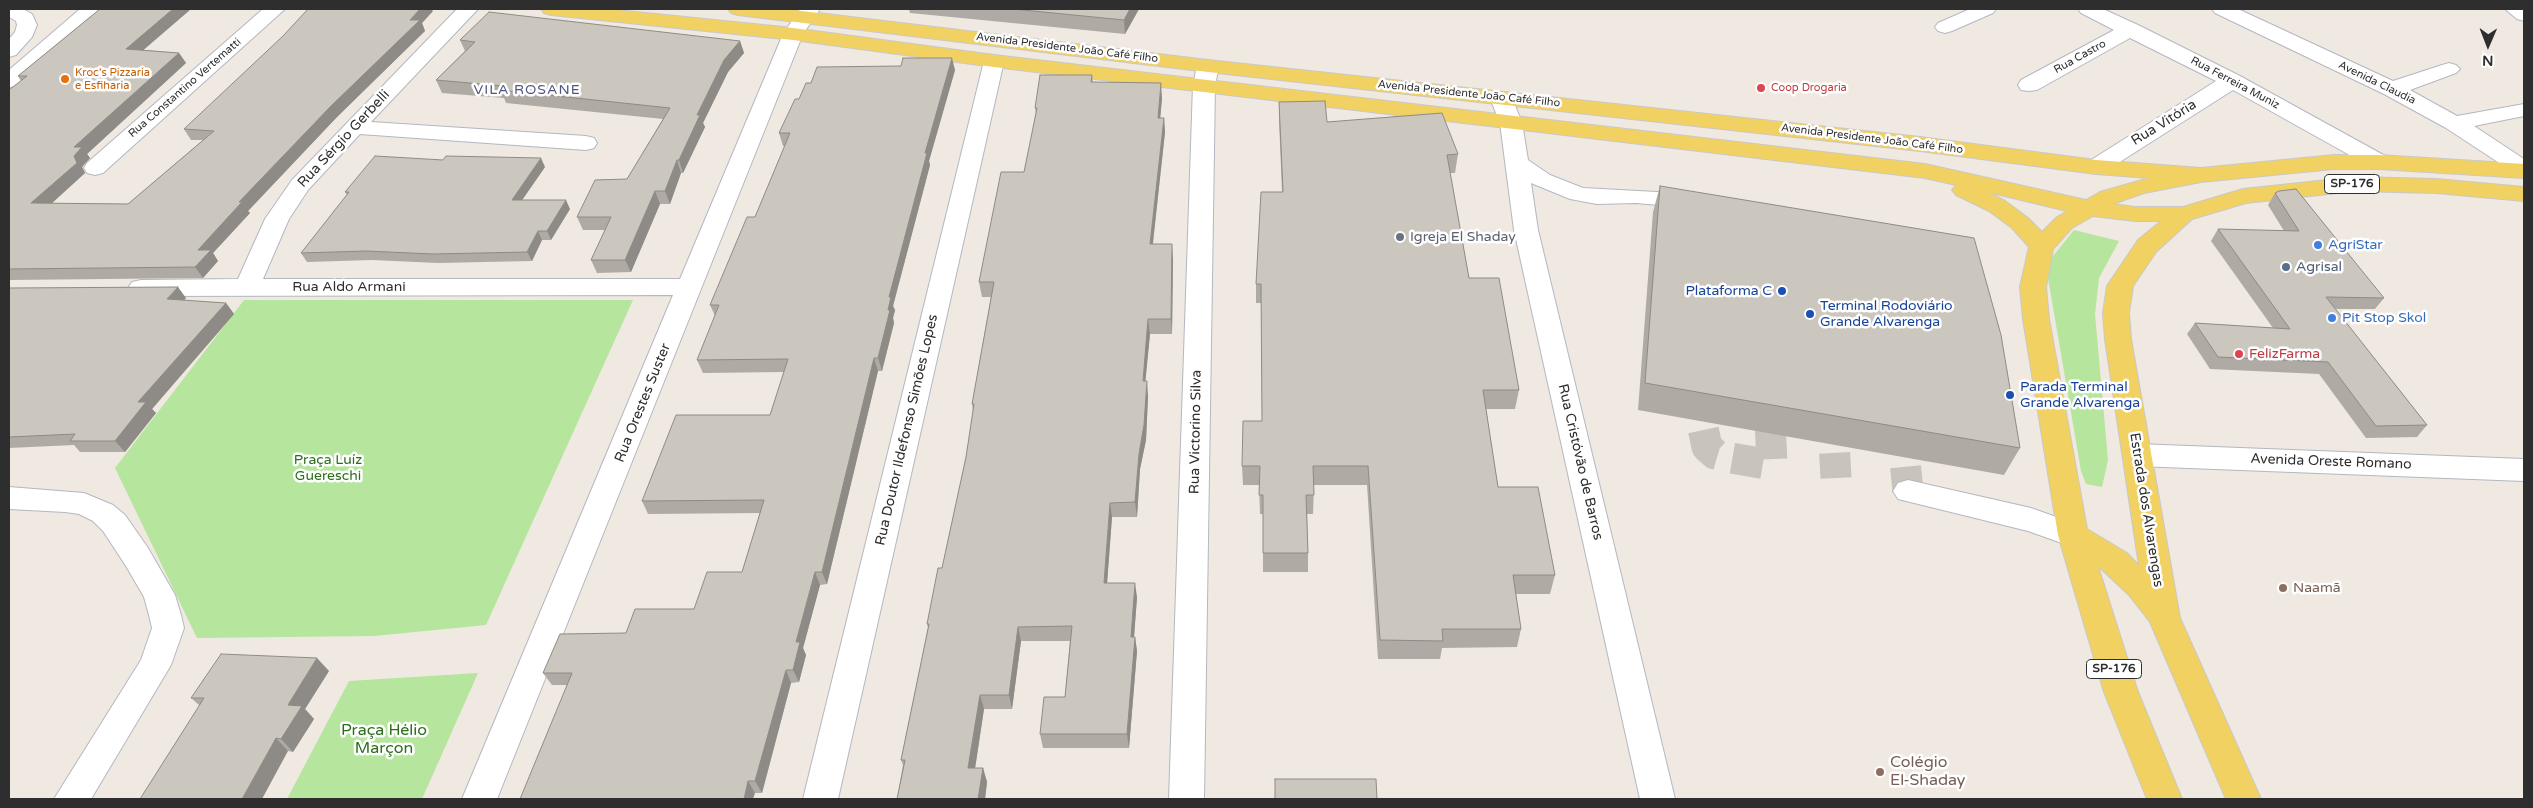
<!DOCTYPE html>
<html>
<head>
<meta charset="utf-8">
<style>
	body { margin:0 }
	#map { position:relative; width:2533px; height:808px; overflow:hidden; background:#efe9e1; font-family:"Varela Round",sans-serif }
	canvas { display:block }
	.frame { position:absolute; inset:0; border:10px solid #2e2e2e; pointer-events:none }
	.north { position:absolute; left:2463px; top:20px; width:50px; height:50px; -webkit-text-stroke:4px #fff; paint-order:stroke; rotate:181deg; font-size:14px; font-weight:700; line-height:20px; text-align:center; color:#2e2e2e }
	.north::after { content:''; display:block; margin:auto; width:18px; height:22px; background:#2e2e2e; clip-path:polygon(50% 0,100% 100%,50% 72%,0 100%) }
</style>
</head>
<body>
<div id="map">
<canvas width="2533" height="808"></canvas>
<div class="frame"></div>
<div class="north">N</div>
</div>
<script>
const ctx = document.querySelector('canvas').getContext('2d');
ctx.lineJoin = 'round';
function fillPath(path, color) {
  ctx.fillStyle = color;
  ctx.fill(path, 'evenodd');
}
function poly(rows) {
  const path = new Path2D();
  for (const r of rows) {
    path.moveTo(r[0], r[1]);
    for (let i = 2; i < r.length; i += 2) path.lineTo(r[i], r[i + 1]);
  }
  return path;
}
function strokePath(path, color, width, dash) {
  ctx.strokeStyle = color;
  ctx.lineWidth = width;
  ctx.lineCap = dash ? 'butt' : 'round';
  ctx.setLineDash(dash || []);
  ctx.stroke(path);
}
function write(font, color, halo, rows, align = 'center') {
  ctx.font = font + ' "Varela Round",sans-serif';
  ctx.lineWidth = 5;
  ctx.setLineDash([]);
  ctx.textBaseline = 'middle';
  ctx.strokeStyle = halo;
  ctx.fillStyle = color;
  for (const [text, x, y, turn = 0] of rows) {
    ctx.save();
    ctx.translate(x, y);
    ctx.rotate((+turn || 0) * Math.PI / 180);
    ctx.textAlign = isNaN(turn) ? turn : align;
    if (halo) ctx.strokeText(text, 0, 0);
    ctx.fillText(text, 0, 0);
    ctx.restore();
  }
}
fillPath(poly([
	[2074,230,2119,241,2099,278,2095,314,2108,460,2102,487,2086,484,2081,471,2047,272,2053,256],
	[244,300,633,300,486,625,374,636,197,638,115,468],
	[478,673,422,799,287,799,349,681]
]), '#b6e59e');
strokePath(poly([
	[1702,384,1703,428,1707,447,1715,454,1725,457,1772,465,1769,396],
	[1832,407,1836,478],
	[1901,421,1908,491]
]), '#c8c4bd', 31, [31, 15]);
const minor = poly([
	[9,9,23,9,32,14,37,25,32,37,16,55,9,57,9,39,15,32,17,25,16,21,9,17,9,9],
	[80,9,102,9,17,86,9,87,9,70,80,9],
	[263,9,285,9,103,173,95,175,87,173,84,168,87,163,263,9],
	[457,9,478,9,371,122,586,136,594,138,597,143,594,148,586,150,360,134,308,190,289,219,263,279,680,279,783,34,800,9,820,9,803,34,497,799,462,799,673,295,141,296,132,294,128,288,132,282,141,280,238,279,265,219,292,180,457,9],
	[1970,9,1996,9,1993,13,1952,31,1945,33,1938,31,1935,27,1938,23,1970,9],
	[2078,9,2103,9,2138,25,2240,76,2387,157,2390,162,2387,167,2379,169,2371,167,2233,90,2104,172,2096,174,2088,172,2085,167,2088,162,2216,81,2130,38,2037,90,2029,91,2021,90,2018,85,2021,80,2114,30,2081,13,2078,9],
	[2212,9,2238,9,2393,81,2442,65,2449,63,2456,65,2460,69,2456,73,2410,90,2457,116,2524,104,2524,116,2474,126,2524,159,2524,176,2516,174,2446,128,2384,94,2215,13,2212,9],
	[2505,9,2524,9,2524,21,2517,19,2505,9],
	[994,55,1001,57,1004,61,838,799,803,799,984,61,987,57,994,55],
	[1208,60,1215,62,1219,66,1215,85,1204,799,1169,799,1193,85,1197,66,1201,62,1208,60],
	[1501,92,1509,93,1512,98,1522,123,1528,160,1550,175,1583,188,1693,194,1701,196,1705,201,1701,206,1693,208,1636,203,1597,204,1570,199,1531,183,1538,230,1675,799,1640,799,1514,230,1500,123,1490,98,1493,93,1501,92],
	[2137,444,2524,459,2524,481,2137,466,2127,463,2123,455,2127,447,2137,444],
	[1908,480,2031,508,2084,527,2088,535,2084,543,2073,547,2028,531,1898,499,1893,491,1898,483,1908,480],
	[9,487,84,493,113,505,125,515,148,548,175,595,181,615,184,628,171,665,91,799,54,799,141,660,152,628,149,615,144,597,126,566,103,531,93,521,79,514,65,512,9,509,9,487]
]);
const major = poly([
	[541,9,607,9,793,28,994,55,1925,164,2086,200,2100,192,2149,178,2096,174,1920,151,1208,72,738,15,731,13,728,9,785,9,1208,60,1920,137,2096,160,2201,168,2334,155,2379,155,2524,164,2524,178,2379,169,2334,169,2201,182,2144,193,2113,204,2135,207,2183,207,2243,189,2356,177,2436,179,2524,187,2524,201,2436,193,2356,191,2246,203,2192,219,2156,252,2133,286,2129,313,2131,339,2180,618,2261,799,2226,799,2150,622,2129,595,2098,566,2138,692,2182,799,2147,799,2104,692,2058,535,2023,319,2020,287,2029,247,2012,228,1989,211,1956,195,1952,190,1956,185,1925,178,994,67,793,40,551,15,544,13,541,9],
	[1988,192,2067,211,2056,218,2042,232,2028,218,2005,201,1988,192],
	[2093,216,2135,221,2161,221,2138,240,2111,280,2107,286,2103,313,2105,339,2139,566,2127,553,2087,529,2049,319,2046,287,2053,249,2072,228,2093,216]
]);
strokePath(minor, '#b4b7c1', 2);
strokePath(major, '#c9c9c9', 2);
fillPath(minor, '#fff');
fillPath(major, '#f2d163');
fillPath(poly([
	[100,9,191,9,143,50,179,53,186,63,87,154,90,158,82,167,85,173,52,203,128,204,203,140,191,140,184,129,433,11,422,23,425,31,337,117,248,211,250,213,213,253,218,261,203,278,9,280,9,90,21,81,18,76],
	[909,9,1139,9,1125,34,910,13],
	[460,40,740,41,744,53,728,72,703,123,705,127,683,173,681,173,670,204,660,204,631,272,597,273,591,260,605,230,583,230,577,217,627,179,663,119,506,103,504,98,442,93,436,80,465,51],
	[955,70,929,161,930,165,893,306,895,310,893,318,894,323,882,371,878,371,827,584,820,585,803,648,806,655,799,682,791,683,762,793,755,793,567,685,552,685,543,673,626,633,694,609,742,572,760,513,648,514,642,501,770,415,784,372,703,373,697,360,715,316,710,305,755,217,785,146,783,146,779,133,799,99,811,83],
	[1092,75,1093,82,1162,98,1160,118,1164,118,1165,132,1153,244,1173,259,1172,334,1150,334,1145,381,1148,396,1146,440,1140,469,1137,517,1112,517,1107,583,1137,597,1134,637,1135,637,1137,651,1129,748,1043,748,1040,734,1065,697,1070,641,1021,641,1012,709,984,709,975,768,983,768,987,782,985,799,897,799,903,765,901,760,928,628,927,624,942,568,966,457,973,411,972,404,991,297,982,297,979,282,1024,172,1036,114,1035,108],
	[1279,102,1327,122,1458,154,1455,173,1450,173,1469,278,1519,390,1515,409,1486,409,1498,487,1555,575,1550,594,1516,594,1521,629,1517,647,1442,648,1440,659,1378,659,1367,485,1314,485,1313,514,1307,514,1308,553,1308,572,1263,572,1263,514,1260,514,1259,485,1243,485,1242,466,1262,421,1261,303,1256,303,1256,284,1282,192,1279,120],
	[545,167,522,200,570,209,551,240,542,240,532,261,438,263,372,260,307,262,301,253,347,195,345,192],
	[1660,186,2020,448,2004,475,1638,410,1653,212],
	[2275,193,2384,298,2375,309,2335,309,2427,425,2417,437,2366,438,2319,374,2210,369,2187,334,2195,323,2273,328,2211,241,2218,229,2284,231,2268,205],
	[9,288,186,298,184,301,226,303,234,314,152,409,156,413,125,452,80,452,74,445,9,448],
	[329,671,305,709,314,719,293,752,288,751,199,705,191,698]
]), '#afaba4');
fillPath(poly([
	[173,9,191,9,133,59,126,49],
	[420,9,431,9,433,11,422,23,425,31,337,117,248,211,250,213,213,253,218,261,203,278,195,267,198,250,239,202],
	[1130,9,1139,9,1125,34,1124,20],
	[740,41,744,53,728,72,703,123,705,127,683,173,679,160,697,115,724,60],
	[179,53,186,63,87,154,90,158,82,167,85,173,40,214,31,203,74,156,74,147],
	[952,58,955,70,929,161,930,165,893,306,895,310,893,318,894,323,882,371,878,358,888,310,889,297,925,153],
	[1161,83,1162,98,1159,132,1158,118],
	[1164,118,1165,132,1151,259,1150,244],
	[541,158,545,167,516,209,512,200],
	[677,160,681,173,670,204,665,191],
	[655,191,660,204,631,272,625,260],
	[566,200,570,209,551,240,547,231],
	[538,231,542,240,532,261,527,252],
	[1172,244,1173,259,1172,334,1171,319],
	[178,287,186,298,175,310,167,299],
	[226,303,234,314,152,409,156,413,125,452,115,441,138,402],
	[1148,319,1150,334,1144,396,1143,381],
	[874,358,878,371,827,584,822,572],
	[1147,381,1148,396,1146,440,1140,469,1137,517,1135,502,1139,454],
	[1110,503,1112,517,1106,598,1104,583],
	[815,572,820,585,803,648,806,655,799,682,793,670,796,642],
	[1135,583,1137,597,1133,651,1131,637],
	[1018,627,1021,641,1012,709,1009,695],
	[1135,637,1137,651,1129,748,1127,734],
	[317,658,329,671,305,709,314,719,293,752,281,739,288,705],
	[786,670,791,683,762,793,755,781],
	[980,695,984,709,973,782,968,768],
	[276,738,288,751,262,799,242,799],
	[983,768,987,782,985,799,978,799],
	[748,781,755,793,753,799,744,799]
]), '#8e8b86');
const building = poly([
	[100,9,173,9,126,49,179,53,74,147,82,147,74,156,77,163,31,203,128,204,214,131,184,129,283,36,308,9,420,9,410,20,420,20,331,106,239,202,242,202,198,250,211,250,195,267,9,269,9,90,27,76,18,76,100,9],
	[1013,9,1130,9,1124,20,1013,9],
	[489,12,740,41,724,60,697,115,700,115,679,160,677,160,665,191,655,191,625,260,591,260,611,217,577,217,595,180,627,179,670,108,500,90,504,86,436,80,475,42,460,40,489,12],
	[903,58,952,58,925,153,927,153,889,297,891,297,888,310,890,310,878,358,874,358,822,572,815,572,796,642,800,642,793,670,786,670,755,781,748,781,744,799,520,799,572,673,543,673,560,634,626,633,635,609,694,609,707,572,742,572,764,500,642,501,676,415,770,415,788,359,697,360,719,305,710,305,747,217,755,217,790,133,779,133,795,99,799,99,806,83,811,83,817,67,901,66,903,58],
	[1040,75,1092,75,1091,82,1161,83,1158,118,1164,118,1150,244,1172,244,1171,319,1148,319,1143,381,1147,381,1144,425,1139,454,1135,502,1110,503,1104,583,1135,583,1131,637,1135,637,1127,734,1040,734,1044,697,1065,697,1072,626,1018,627,1009,695,980,695,968,768,983,768,978,799,897,799,905,760,901,760,929,624,927,624,938,568,942,568,966,457,974,404,972,404,994,282,979,282,1001,172,1024,172,1037,108,1035,108,1040,75],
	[1325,101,1327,122,1442,113,1458,154,1447,155,1469,278,1499,278,1519,390,1483,390,1498,487,1538,487,1555,575,1513,575,1521,629,1442,629,1443,641,1380,640,1368,466,1313,466,1314,495,1306,495,1308,553,1263,553,1263,495,1259,495,1260,466,1242,466,1243,421,1262,421,1261,284,1256,284,1261,192,1283,192,1279,102,1325,101],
	[375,156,443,160,446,156,541,158,512,200,566,200,547,231,538,231,527,252,433,254,366,251,301,253,349,192,345,192,375,156],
	[1660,186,1974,238,2001,335,2020,448,1645,383,1660,186],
	[2296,189,2384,298,2326,297,2427,425,2376,426,2328,362,2218,357,2195,323,2290,329,2218,229,2299,231,2275,193,2279,191,2296,189],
	[178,287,167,299,226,303,138,402,146,402,115,441,70,441,75,434,9,437,9,288,178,287],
	[221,654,317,658,288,705,302,706,281,739,276,738,242,799,140,799,204,698,191,698,221,654],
	[1275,779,1376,779,1377,799,1275,799,1275,779]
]);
fillPath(building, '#cbc7bf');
strokePath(building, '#8e8b86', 1);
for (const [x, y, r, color] of [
	[65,79,5,"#e8710a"],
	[1761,88,5,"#e0444e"],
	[1400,237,5,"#6b7280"],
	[2318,245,5,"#3f7fe0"],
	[2286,267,5,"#5c6f8a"],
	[1782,291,5,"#1a4fb4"],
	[1810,314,5,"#1a4fb4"],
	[2332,318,5,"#3f7fe0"],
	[2239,354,5,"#e0444e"],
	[2010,395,5,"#1a4fb4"],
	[2283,588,5,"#8d6e63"],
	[1880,772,5,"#8d6e63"]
]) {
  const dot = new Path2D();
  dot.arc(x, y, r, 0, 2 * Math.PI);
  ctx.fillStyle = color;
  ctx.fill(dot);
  strokePath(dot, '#fff', 2);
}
write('11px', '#2e2e2e', '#fff', [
	["Avenida Presidente João Café Filho",1067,48,7],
	["Rua Castro",2080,57,-29],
	["Rua Ferreira Muniz",2235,83,28],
	["Avenida Claudia",2377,83,26],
	["Rua Constantino Vertematti",185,88,-41],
	["Avenida Presidente João Café Filho",1469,94,6],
	["Avenida Presidente João Café Filho",1872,139,7]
]);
write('11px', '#c56008', '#fff', [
	["Kroc's Pizzaria",75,73],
	["e Esfiharia",75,86]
], 'left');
write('11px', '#be3a42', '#fff', [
	["Coop Drogaria",1771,88]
], 'left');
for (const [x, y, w] of [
	[2352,184,55],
	[2114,669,55]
]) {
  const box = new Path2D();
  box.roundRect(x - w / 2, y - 9.5, w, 19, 4);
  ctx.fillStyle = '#fff';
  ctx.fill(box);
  strokePath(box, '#2e2e2e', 1);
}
write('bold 12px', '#2e2e2e', null, [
	["SP-176",2352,184],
	["SP-176",2114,669]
]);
ctx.letterSpacing = '1px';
write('14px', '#4d5680', '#fff', [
	["VILA ROSANE",527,90]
]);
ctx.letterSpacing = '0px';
write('14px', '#2e2e2e', '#fff', [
	["Rua Vitória",2164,123,-32],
	["Rua Sérgio Gerbelli",344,139,-47],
	["Rua Aldo Armani",349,287],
	["Rua Orestes Suster",643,403,-68],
	["Rua Doutor Ildefonso Simões Lopes",907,430,-77],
	["Rua Victorino Silva",1196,432,-89],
	["Rua Cristóvão de Barros",1580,462,77],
	["Avenida Oreste Romano",2331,462,2],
	["Estrada dos Alvarengas",2146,510,81]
]);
write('14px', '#5b616d', '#fff', [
	["Igreja El Shaday",1410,237]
], 'left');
write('14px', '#366cbe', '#fff', [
	["AgriStar",2328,245],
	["Pit Stop Skol",2342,318]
], 'left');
write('14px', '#4e5e75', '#fff', [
	["Agrisal",2296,267]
], 'left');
write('14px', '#164399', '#fff', [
	["Plataforma C",1772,291,"right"],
	["Terminal Rodoviário",1820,306],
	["Grande Alvarenga",1820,322],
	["Parada Terminal",2020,387],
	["Grande Alvarenga",2020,403]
], 'left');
write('14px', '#be3a42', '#fff', [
	["FelizFarma",2249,354]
], 'left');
write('14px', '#2c6e1b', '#fff', [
	["Praça Luíz",328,460],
	["Guereschi",328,476]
]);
write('14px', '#785e54', '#fff', [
	["Naamã",2293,588]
], 'left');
write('16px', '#2c6e1b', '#fff', [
	["Praça Hélio",384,731],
	["Marçon",384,749]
]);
write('16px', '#785e54', '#fff', [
	["Colégio",1890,763],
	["El-Shaday",1890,781]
], 'left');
</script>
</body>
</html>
